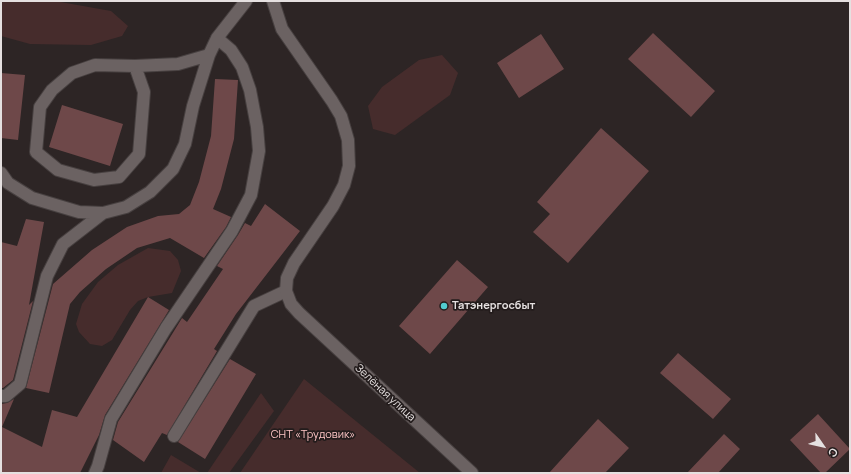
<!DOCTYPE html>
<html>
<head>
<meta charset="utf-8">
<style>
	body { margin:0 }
	#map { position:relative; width:851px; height:474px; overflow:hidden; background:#2d2525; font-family:Manrope,sans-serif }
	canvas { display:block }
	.frame { position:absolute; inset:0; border:2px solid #e5e0e0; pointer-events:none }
	.north { position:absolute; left:803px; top:426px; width:40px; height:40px; -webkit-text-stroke:3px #231c1c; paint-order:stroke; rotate:124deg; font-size:11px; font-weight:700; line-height:16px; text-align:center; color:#e5e0e0 }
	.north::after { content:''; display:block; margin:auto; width:14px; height:18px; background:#e5e0e0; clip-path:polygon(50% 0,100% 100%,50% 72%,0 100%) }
</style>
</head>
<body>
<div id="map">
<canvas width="851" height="474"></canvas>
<div class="frame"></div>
<div class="north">С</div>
</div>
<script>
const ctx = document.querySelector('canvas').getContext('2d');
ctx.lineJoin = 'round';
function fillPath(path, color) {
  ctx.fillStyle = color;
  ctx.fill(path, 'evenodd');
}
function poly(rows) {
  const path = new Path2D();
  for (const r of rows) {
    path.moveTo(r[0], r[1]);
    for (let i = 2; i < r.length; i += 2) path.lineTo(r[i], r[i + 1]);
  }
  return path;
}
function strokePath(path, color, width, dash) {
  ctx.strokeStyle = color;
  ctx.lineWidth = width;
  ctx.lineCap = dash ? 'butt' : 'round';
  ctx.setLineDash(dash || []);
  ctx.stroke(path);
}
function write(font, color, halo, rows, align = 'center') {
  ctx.font = font + ' Manrope,sans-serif';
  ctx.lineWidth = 3.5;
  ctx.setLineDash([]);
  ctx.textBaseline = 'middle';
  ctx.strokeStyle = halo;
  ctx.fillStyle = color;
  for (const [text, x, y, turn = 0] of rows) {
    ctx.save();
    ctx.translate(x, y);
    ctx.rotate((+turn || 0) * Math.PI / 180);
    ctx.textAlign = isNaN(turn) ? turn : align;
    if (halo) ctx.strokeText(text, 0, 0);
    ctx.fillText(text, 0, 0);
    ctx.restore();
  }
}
fillPath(poly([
	[1,1,55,1,111,11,128,26,122,36,91,45,30,44,1,36],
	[442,55,458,73,450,95,395,135,373,129,368,106,382,87,419,60],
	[148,248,170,251,178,260,181,271,172,293,148,297,138,301,130,310,112,340,102,346,90,344,79,332,76,324,82,304,98,282,118,265],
	[304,379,420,473,240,473],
	[261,393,274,411,229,473,207,473],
	[171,455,201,473,161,473]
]), '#462c2c');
fillPath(poly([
	[653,33,715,91,691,117,628,59],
	[541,34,564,69,519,98,497,63],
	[1,73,25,75,18,140,1,138],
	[215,79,238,80,234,139,221,189,213,209,231,217,226,227,204,258,170,238,137,248,106,269,80,292,70,304,49,393,26,388,53,284,92,250,127,227,158,216,179,214,190,205,199,182,211,136],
	[62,105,123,124,110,166,49,147],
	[601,128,649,171,568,263,533,232,550,214,537,202],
	[265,204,300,231,236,314,214,349,217,351,167,435,162,433,144,462,113,440,118,422,182,318,187,322,223,269,217,266,238,235,245,223,251,226],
	[26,219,44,222,29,305,33,301,13,380,3,388,1,388,1,242,17,246],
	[457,260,488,287,430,354,399,326],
	[148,297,169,310,105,415,99,435,80,473,1,473,1,404,7,403,14,399,2,427,42,447,52,410,77,417],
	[678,353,731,399,713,419,660,373],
	[230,359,256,374,205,459,178,442],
	[818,414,850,449,825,473,821,473,790,440],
	[598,419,629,448,605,473,549,473],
	[724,434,740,449,718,473,687,473]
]), '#6e4849');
const lane = poly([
	[135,66,144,92,139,154,119,177,94,180,58,170,36,152,40,107,52,90,72,73,95,65,135,66,178,64,209,55],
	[1,173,8,183,32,198,79,212,103,213,126,207,150,192,173,169,185,144,193,106,209,55,217,38,246,1],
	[1,396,6,396,20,384,47,276,63,244,103,213],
	[174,436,254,306,286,291],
	[95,473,98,466,111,419,166,328,232,231,251,195,259,151,257,127,250,90,242,67,231,50,217,38]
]);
const street = poly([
	[273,1,282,29,332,101,341,116,348,140,349,166,344,185,333,206,294,263,287,278,286,291,291,304,299,313,472,473]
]);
strokePath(lane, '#474040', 14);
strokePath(street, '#474040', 14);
strokePath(lane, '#6b6262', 12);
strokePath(street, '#6b6262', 12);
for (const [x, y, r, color] of [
	[444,306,4,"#52ccd0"]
]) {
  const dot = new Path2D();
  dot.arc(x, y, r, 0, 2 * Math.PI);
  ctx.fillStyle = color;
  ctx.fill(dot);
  strokePath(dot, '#231c1c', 1.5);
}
write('bold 11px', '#e5e0e0', '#231c1c', [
	["Татэнергосбыт",452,306]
], 'left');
write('11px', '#e5e0e0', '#231c1c', [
	["Зелёная улица",385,393,43]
]);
write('11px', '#fec5c5', '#231c1c', [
	["СНТ «Трудовик»",313,435]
]);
</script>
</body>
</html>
